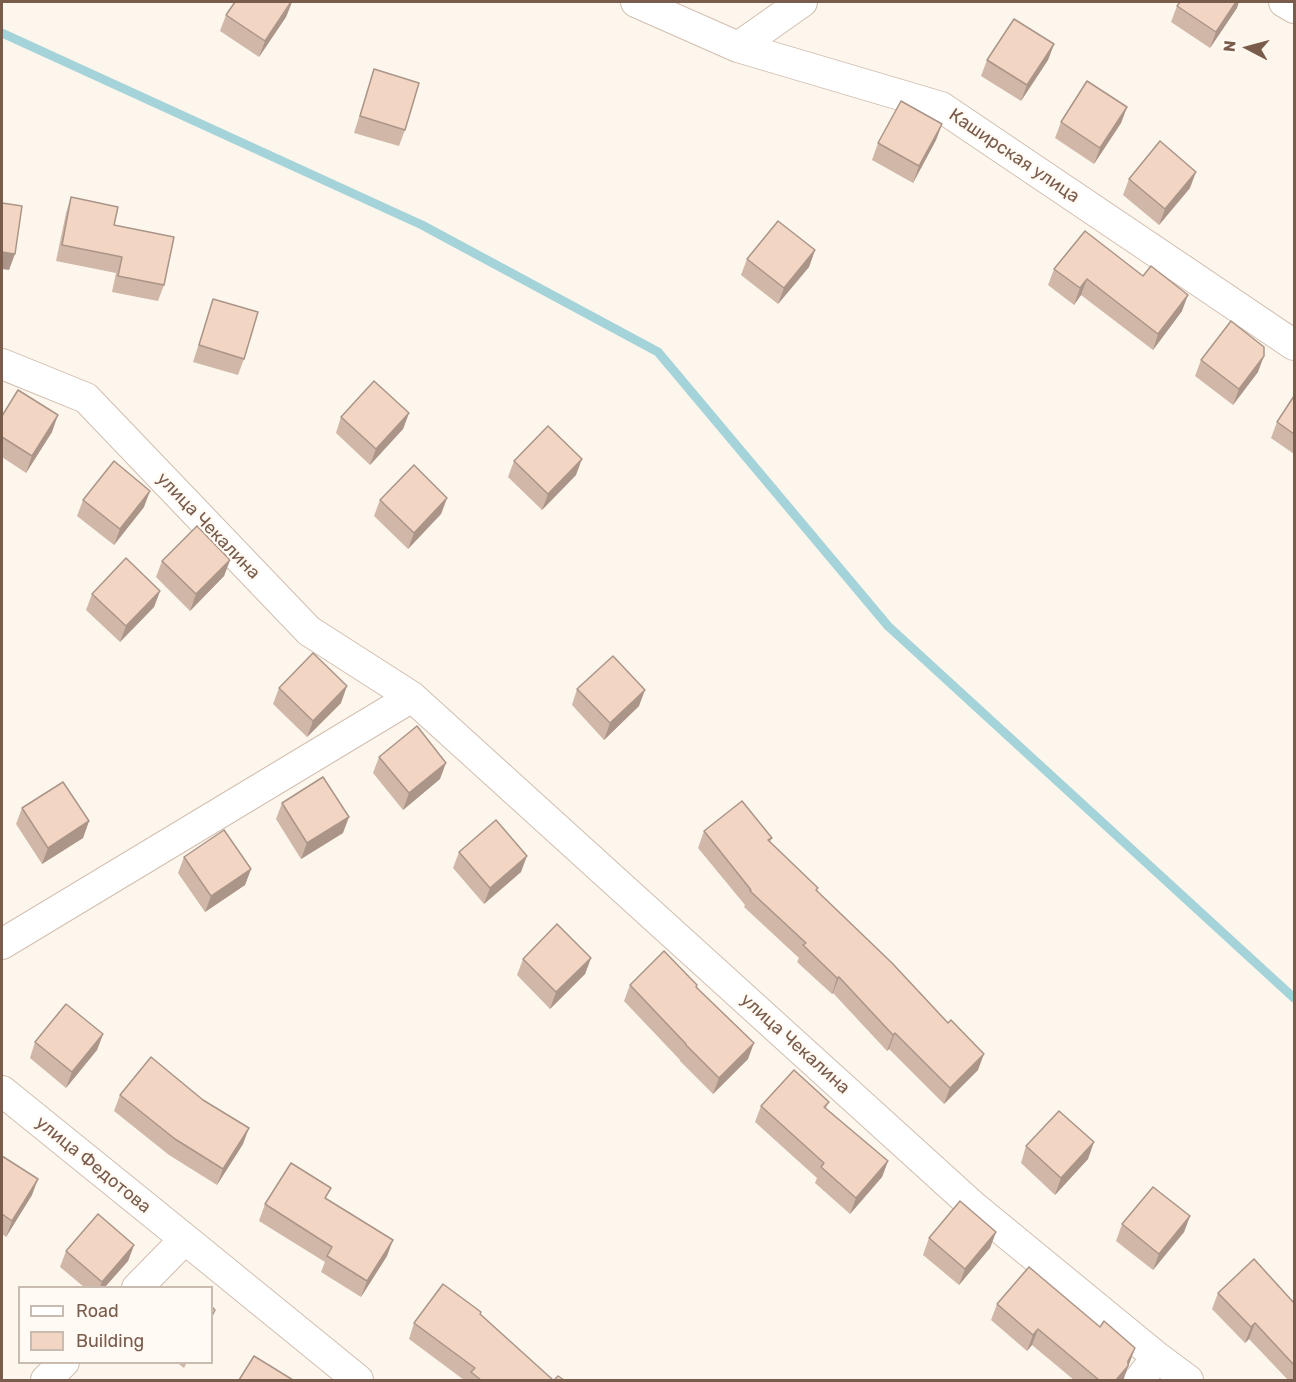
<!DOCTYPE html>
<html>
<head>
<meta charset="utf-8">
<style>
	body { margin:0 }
	#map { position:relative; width:1296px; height:1382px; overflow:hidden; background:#fdf6ec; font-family:Rubik,sans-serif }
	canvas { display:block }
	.frame { position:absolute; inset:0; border:3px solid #7a5c4d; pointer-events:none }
	.legend { position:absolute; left:18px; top:1286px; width:195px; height:78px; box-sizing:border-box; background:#fffaf3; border:2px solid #cabbb1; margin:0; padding:8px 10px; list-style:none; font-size:18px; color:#7a5c4d }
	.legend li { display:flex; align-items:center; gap:12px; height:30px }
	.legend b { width:30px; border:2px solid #cabbb1 }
	.north { position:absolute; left:1218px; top:18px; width:60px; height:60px; -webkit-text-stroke:4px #fffaf3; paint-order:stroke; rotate:276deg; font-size:16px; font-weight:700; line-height:24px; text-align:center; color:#7a5c4d }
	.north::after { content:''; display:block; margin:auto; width:21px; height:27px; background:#7a5c4d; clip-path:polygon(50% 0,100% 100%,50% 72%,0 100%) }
</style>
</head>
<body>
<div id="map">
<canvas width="1296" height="1382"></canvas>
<div class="frame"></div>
<ul class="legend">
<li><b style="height:8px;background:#fff"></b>Road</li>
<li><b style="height:16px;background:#f3d5c3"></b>Building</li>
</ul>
<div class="north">N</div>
</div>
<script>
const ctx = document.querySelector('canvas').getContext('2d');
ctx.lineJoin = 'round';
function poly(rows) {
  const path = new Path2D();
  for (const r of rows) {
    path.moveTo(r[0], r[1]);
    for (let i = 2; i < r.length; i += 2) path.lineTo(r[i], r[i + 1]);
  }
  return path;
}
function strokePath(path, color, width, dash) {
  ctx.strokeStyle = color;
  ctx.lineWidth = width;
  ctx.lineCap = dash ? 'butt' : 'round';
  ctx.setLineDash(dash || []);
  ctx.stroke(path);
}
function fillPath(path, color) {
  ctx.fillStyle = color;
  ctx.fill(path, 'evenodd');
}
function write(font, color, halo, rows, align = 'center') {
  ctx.font = font + ' Rubik,sans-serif';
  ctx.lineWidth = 4.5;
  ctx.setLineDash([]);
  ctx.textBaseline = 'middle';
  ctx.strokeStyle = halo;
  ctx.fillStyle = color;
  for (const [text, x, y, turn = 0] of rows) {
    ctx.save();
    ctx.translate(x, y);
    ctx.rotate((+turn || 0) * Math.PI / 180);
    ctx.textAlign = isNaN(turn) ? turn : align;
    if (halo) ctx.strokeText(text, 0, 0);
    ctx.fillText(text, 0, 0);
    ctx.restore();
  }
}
strokePath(poly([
	[2,33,422,225,658,352,888,626,1294,998]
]), '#a5d3da', 9);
const minor = poly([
	[636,2,738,47,941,107,1294,345],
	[1284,2,1294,8],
	[738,47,802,2],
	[2,364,86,398,309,631,412,697,973,1206,1157,1357,1188,1380],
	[2,944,412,697],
	[2,1091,185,1239,358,1380],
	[137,1288,185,1239],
	[46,1380,64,1362],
	[1139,1380,1157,1357]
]);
strokePath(minor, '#d1beb0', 32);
strokePath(minor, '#fff', 30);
fillPath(poly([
	[292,2,286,17,259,57,220,31,226,15],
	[1177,6,1237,8,1210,48,1171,22],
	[1054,44,1048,60,1021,101,981,76,987,60],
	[374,69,405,130,399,146,354,133],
	[1127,107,1121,123,1094,164,1055,138,1061,122],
	[942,124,936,140,913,183,872,160,878,143],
	[1129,179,1190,188,1159,225,1123,195],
	[71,197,114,225,164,285,158,301,112,292,116,273,56,261,66,213],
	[815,250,809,267,778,304,741,275,747,259],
	[1054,269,1182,311,1153,350,1081,295,1074,305,1048,285],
	[213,299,244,359,238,375,193,362],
	[1201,360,1258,372,1233,405,1195,376],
	[1294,396,1294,454,1271,438,1277,422],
	[409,413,403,429,370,465,336,433,341,417],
	[2,416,52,432,26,473,2,457],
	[514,461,576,475,542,510,508,477],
	[447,498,441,514,408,549,374,516,380,500],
	[83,500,144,507,114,545,77,516],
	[230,560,224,576,190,611,156,577,162,561],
	[160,591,154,607,120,642,86,610,92,594],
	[279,688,341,703,307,737,273,704],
	[577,689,639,706,604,740,572,705],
	[379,757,440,779,403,810,373,773],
	[282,803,343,833,301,859,276,819],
	[22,808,89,821,83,838,42,864,16,824],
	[704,831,772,838,770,842,817,891,978,1070,944,1104,889,1049,887,1051,833,993,832,994,797,962,799,958,744,907,745,905,698,848],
	[459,852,521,872,484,904,453,868],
	[184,857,251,869,245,885,205,912,178,873],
	[591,958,585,974,550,1009,517,975,523,959],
	[630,985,697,987,748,1059,713,1094,680,1061,680,1060,624,1001],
	[103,1034,97,1050,66,1088,30,1058,35,1042],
	[120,1095,243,1144,217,1185,169,1155,114,1111],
	[829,1102,826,1108,888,1161,882,1177,850,1214,815,1183,817,1178,755,1122,761,1106],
	[1026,1146,1088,1159,1055,1195,1021,1163],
	[2,1156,32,1195,6,1237,2,1234],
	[327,1199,387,1256,361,1297,321,1272,325,1262,259,1221,265,1204],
	[1190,1216,1184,1232,1153,1270,1116,1241,1122,1224],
	[996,1232,990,1248,959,1285,923,1255,929,1238],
	[134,1245,128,1261,105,1287,84,1287,60,1267,66,1251],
	[1218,1293,1294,1303,1294,1380,1288,1380,1249,1339,1245,1343,1212,1309],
	[997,1304,1100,1327,1135,1348,1123,1380,1074,1380,1032,1345,1027,1351,991,1320],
	[480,1315,553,1380,464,1380,409,1339,414,1323],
	[176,1362,187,1362,184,1368]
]), '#d1b7a8');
fillPath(poly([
	[292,2,286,17,259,57,265,41],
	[1236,2,1239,2,1237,8,1210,48,1216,32],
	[1054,44,1048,60,1021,101,1027,85],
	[1127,107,1121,123,1094,164,1100,148],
	[942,124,936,140,913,183,919,166],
	[1196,172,1190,188,1159,225,1165,209],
	[815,250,809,267,778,304,784,288],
	[2,252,15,254,9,270,2,269],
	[1087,279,1081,295,1074,305,1080,288],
	[1188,295,1182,311,1153,350,1158,334],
	[1264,356,1258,372,1233,405,1239,389],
	[409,413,403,429,370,465,376,449],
	[58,415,52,432,26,473,32,456],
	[582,459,576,475,542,510,548,494],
	[150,491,144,507,114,545,120,529],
	[447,498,441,514,408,549,414,533],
	[230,560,224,576,190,611,196,594],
	[160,591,154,607,120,642,126,626],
	[347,686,341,703,307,737,313,721],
	[645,690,639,706,604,740,610,723],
	[446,763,440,779,403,810,409,793],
	[349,817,343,833,301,859,307,843],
	[89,821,83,838,42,864,48,848],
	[527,856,521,872,484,904,490,888],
	[251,869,245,885,205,912,211,896],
	[591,958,585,974,550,1009,556,992],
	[839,977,833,993,832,994,837,978],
	[895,1033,889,1049,887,1051,893,1035],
	[103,1034,97,1050,66,1088,72,1072],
	[754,1043,748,1059,713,1094,719,1078],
	[984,1054,978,1070,944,1104,950,1088],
	[249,1128,243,1144,217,1185,223,1169],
	[1094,1142,1088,1159,1055,1195,1061,1178],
	[888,1161,882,1177,850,1214,856,1198],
	[38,1179,32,1195,6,1237,12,1221],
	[1190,1216,1184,1232,1153,1270,1159,1254],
	[996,1232,990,1248,959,1285,965,1269],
	[393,1240,387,1256,361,1297,367,1281],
	[134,1245,128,1261,105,1287,100,1287,102,1282],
	[1255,1323,1249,1339,1245,1343,1251,1327],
	[1038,1329,1032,1345,1027,1351,1033,1335],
	[1135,1348,1123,1380,1116,1380,1128,1361]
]), '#aa9588');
const building = poly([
	[235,2,291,2,265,41,226,15,235,2],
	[1180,2,1236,2,1216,32,1177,6,1180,2],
	[1014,19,1054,44,1027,85,987,60,1014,19],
	[374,69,419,83,405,130,360,116,374,69],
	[1087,81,1127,107,1100,148,1061,122,1087,81],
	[901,101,942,124,919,166,878,143,901,101],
	[1160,141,1196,172,1165,209,1129,179,1160,141],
	[71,197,118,207,114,225,174,237,164,285,118,276,122,257,62,245,71,197],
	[2,203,22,206,15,254,2,252,2,203],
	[778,221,815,250,784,288,747,259,778,221],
	[1085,231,1143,276,1151,266,1188,295,1158,334,1087,279,1080,288,1054,269,1085,231],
	[213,299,258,312,244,359,199,345,213,299],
	[1231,321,1264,347,1264,356,1239,389,1201,360,1231,321],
	[374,381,409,413,376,449,341,417,374,381],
	[18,390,58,415,32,456,2,437,2,416,18,390],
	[1294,396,1294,434,1277,422,1294,396],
	[548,426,582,459,548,494,514,461,548,426],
	[114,461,150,491,120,529,83,500,114,461],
	[414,465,447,498,414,533,380,500,414,465],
	[197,526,230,560,196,594,162,561,197,526],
	[126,558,160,591,126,626,92,594,126,558],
	[313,653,347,686,313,721,279,688,313,653],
	[613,656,645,690,610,723,577,689,613,656],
	[417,726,446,763,409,793,379,757,417,726],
	[323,777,349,817,307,843,282,803,323,777],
	[63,782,89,821,48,848,22,808,63,782],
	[742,801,772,838,768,840,818,888,816,890,892,963,948,1023,951,1020,984,1054,950,1088,895,1033,893,1035,839,977,837,978,803,945,806,943,750,891,751,890,704,831,742,801],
	[496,820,527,856,490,888,459,852,496,820],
	[224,830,251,869,211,896,184,857,224,830],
	[557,924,591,958,556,992,523,959,557,924],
	[664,951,697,985,696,987,754,1043,719,1078,686,1045,686,1044,630,985,664,951],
	[66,1004,103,1034,72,1072,35,1042,66,1004],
	[151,1057,203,1100,249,1128,223,1169,175,1139,120,1095,151,1057],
	[794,1070,829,1102,824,1107,888,1161,856,1198,821,1167,824,1163,761,1106,794,1070],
	[1059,1111,1094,1142,1061,1178,1026,1146,1059,1111],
	[2,1156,38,1179,12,1221,2,1214,2,1156],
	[291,1163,331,1188,325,1198,393,1240,367,1281,327,1256,332,1247,265,1204,291,1163],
	[1153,1187,1190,1216,1159,1254,1122,1224,1153,1187],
	[960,1201,996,1232,965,1269,929,1238,960,1201],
	[98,1214,134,1245,102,1282,66,1251,98,1214],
	[1254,1259,1294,1303,1294,1365,1255,1323,1251,1327,1218,1293,1254,1259],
	[1029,1267,1100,1327,1104,1321,1135,1348,1128,1361,1128,1366,1116,1380,1099,1380,1038,1329,1033,1335,997,1304,1029,1267],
	[443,1284,481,1312,480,1314,553,1380,481,1380,471,1372,475,1368,414,1323,443,1284],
	[212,1307,215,1310,212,1316,212,1307],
	[254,1356,293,1380,239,1380,254,1356],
	[558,1376,564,1380,554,1380,558,1376]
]);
fillPath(building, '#f3d5c3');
strokePath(building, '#aa9588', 1.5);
write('18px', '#7a5c4d', '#fffaf3', [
	["Каширская улица",1014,156,34],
	["улица Чекалина",208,526,46],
	["улица Чекалина",795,1044,42],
	["улица Федотова",93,1165,39]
]);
</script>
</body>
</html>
